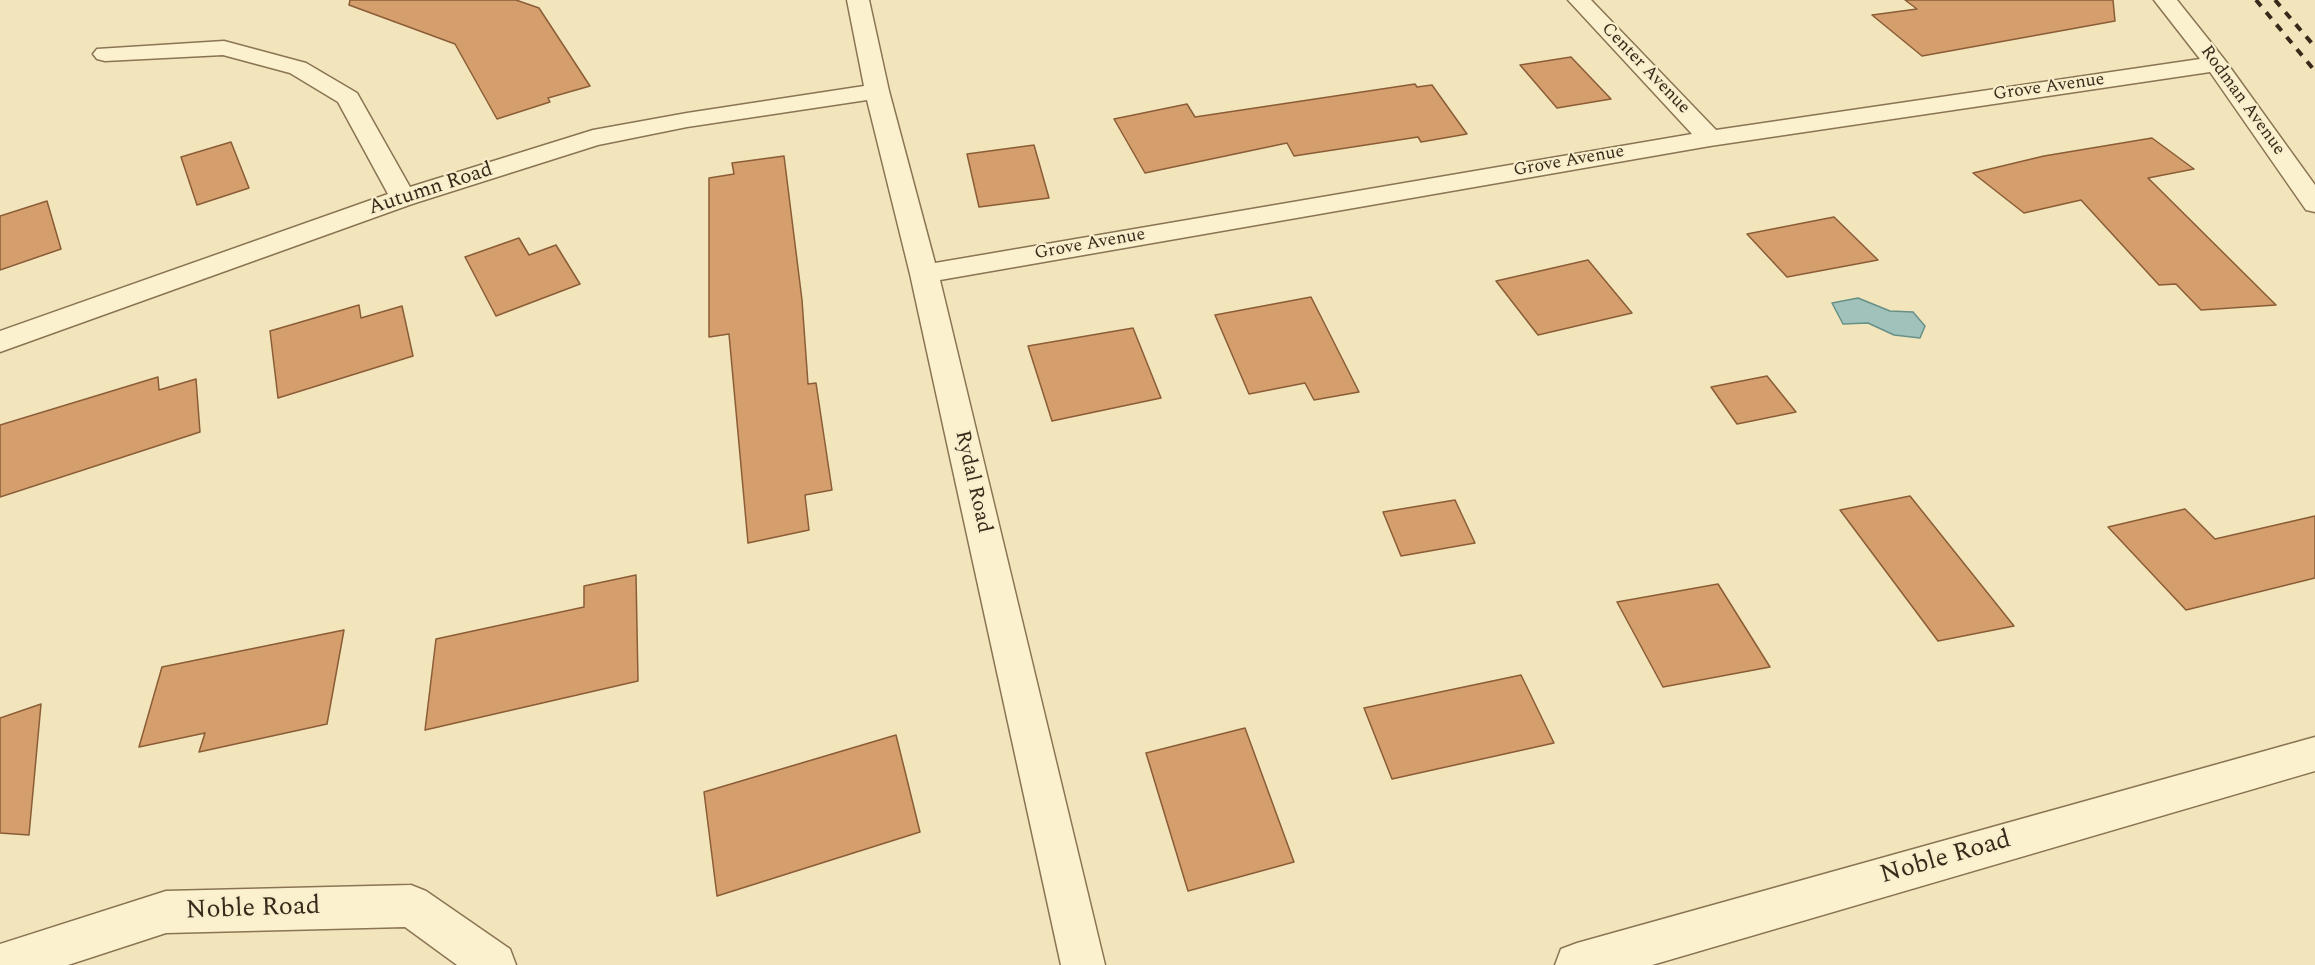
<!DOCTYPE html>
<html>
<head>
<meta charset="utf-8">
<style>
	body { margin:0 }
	canvas { display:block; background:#f2e4bb }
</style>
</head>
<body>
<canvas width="2315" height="965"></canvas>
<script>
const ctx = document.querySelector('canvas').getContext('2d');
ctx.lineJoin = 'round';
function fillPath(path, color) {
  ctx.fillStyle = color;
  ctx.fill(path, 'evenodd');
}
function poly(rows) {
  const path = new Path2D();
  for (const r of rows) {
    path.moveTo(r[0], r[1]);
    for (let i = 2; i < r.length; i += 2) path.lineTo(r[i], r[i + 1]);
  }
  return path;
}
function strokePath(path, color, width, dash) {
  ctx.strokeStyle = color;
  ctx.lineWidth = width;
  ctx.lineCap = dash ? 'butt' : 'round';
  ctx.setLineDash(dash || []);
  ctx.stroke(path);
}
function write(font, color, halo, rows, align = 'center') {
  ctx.font = font + ' Spectral,serif';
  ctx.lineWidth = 4.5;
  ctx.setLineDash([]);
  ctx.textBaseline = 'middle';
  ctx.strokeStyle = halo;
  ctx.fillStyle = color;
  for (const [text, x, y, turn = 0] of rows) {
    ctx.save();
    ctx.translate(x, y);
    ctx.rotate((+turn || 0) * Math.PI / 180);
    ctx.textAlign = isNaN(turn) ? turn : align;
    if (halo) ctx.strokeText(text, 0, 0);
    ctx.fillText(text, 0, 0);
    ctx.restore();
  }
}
const water = poly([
	[1858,298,1890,311,1913,312,1925,326,1920,338,1894,335,1868,323,1843,324,1832,303,1858,298]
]);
fillPath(water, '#a0c2ba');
strokePath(water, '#679088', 1.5);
const building = poly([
	[350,0,516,0,539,8,590,86,548,98,550,102,497,119,455,44,349,5,350,0],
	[1905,0,2113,0,2115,21,1922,56,1872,15,1917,9,1905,0],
	[1571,57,1611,99,1557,108,1520,65,1571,57],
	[1415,84,1417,87,1432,85,1467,134,1421,142,1418,137,1294,156,1287,143,1145,173,1114,119,1187,104,1195,117,1415,84],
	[2152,138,2194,169,2148,178,2276,305,2201,310,2176,284,2159,285,2081,200,2024,213,1973,173,2044,156,2152,138],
	[231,142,249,188,197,205,181,157,231,142],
	[1034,145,1049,198,979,207,967,154,1034,145],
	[784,156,802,300,808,384,816,383,832,490,805,495,809,530,748,543,729,334,709,337,709,178,734,174,732,163,784,156],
	[47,201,61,249,0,270,0,216,47,201],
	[1834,217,1878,260,1787,277,1747,234,1834,217],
	[519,238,529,255,556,245,580,284,496,316,465,257,519,238],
	[1588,260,1632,313,1538,335,1496,281,1588,260],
	[1311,297,1359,392,1314,400,1305,383,1249,394,1215,315,1311,297],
	[359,305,361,318,402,306,413,356,278,398,270,331,359,305],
	[1133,328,1161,398,1052,421,1028,346,1133,328],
	[1767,376,1796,412,1737,424,1711,387,1767,376],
	[158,377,159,390,196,379,200,432,0,497,0,425,158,377],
	[1910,496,2014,626,1938,641,1840,510,1910,496],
	[1455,500,1475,543,1401,556,1383,512,1455,500],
	[2185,509,2215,539,2315,516,2315,578,2186,610,2108,527,2185,509],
	[636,575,638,681,425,730,436,639,584,607,584,586,636,575],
	[1718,584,1770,667,1663,687,1617,602,1718,584],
	[344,630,327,724,199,752,205,733,139,747,162,667,344,630],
	[1521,675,1554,743,1392,779,1364,708,1521,675],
	[41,704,29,835,0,833,0,718,41,704],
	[1245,728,1294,862,1188,891,1146,753,1245,728],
	[896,735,920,832,717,896,704,792,896,735]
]);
fillPath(building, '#d49e6d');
strokePath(building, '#8b5d37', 1.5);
const minor = poly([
	[847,0,869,0,889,91,935,263,1692,134,1568,0,1591,0,1716,130,2200,59,2154,0,2177,0,2224,59,2315,185,2315,212,2306,210,2210,72,1710,146,940,280,1105,965,1061,965,910,274,867,100,687,127,598,145,412,204,0,352,0,331,388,194,338,102,290,73,223,55,105,61,97,59,93,54,97,49,224,41,306,63,357,93,410,187,593,130,687,113,864,86,847,0],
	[2315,737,2315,771,1652,965,1555,965,1561,949,1577,943,2315,737],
	[411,885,426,891,510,949,516,965,457,965,405,927,166,933,68,965,0,965,0,944,166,891,411,885]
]);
strokePath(minor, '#8a7453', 3);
fillPath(minor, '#fcf1ce');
strokePath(poly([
	[2256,0,2315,71],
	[2275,0,2315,47]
]), '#382a1a', 4, [8, 8]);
write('18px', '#382a1a', '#f8eecb', [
	["Center Avenue",1645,69,46],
	["Grove Avenue",2049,88,-8],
	["Rodman Avenue",2242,101,54],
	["Grove Avenue",1569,162,-10],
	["Grove Avenue",1090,245,-10]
]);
write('21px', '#382a1a', '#f8eecb', [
	["Autumn Road",431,190,-18],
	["Rydal Road",972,482,77]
]);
write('26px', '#382a1a', '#f8eecb', [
	["Noble Road",1946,859,-16],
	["Noble Road",253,910,-2]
]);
</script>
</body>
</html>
